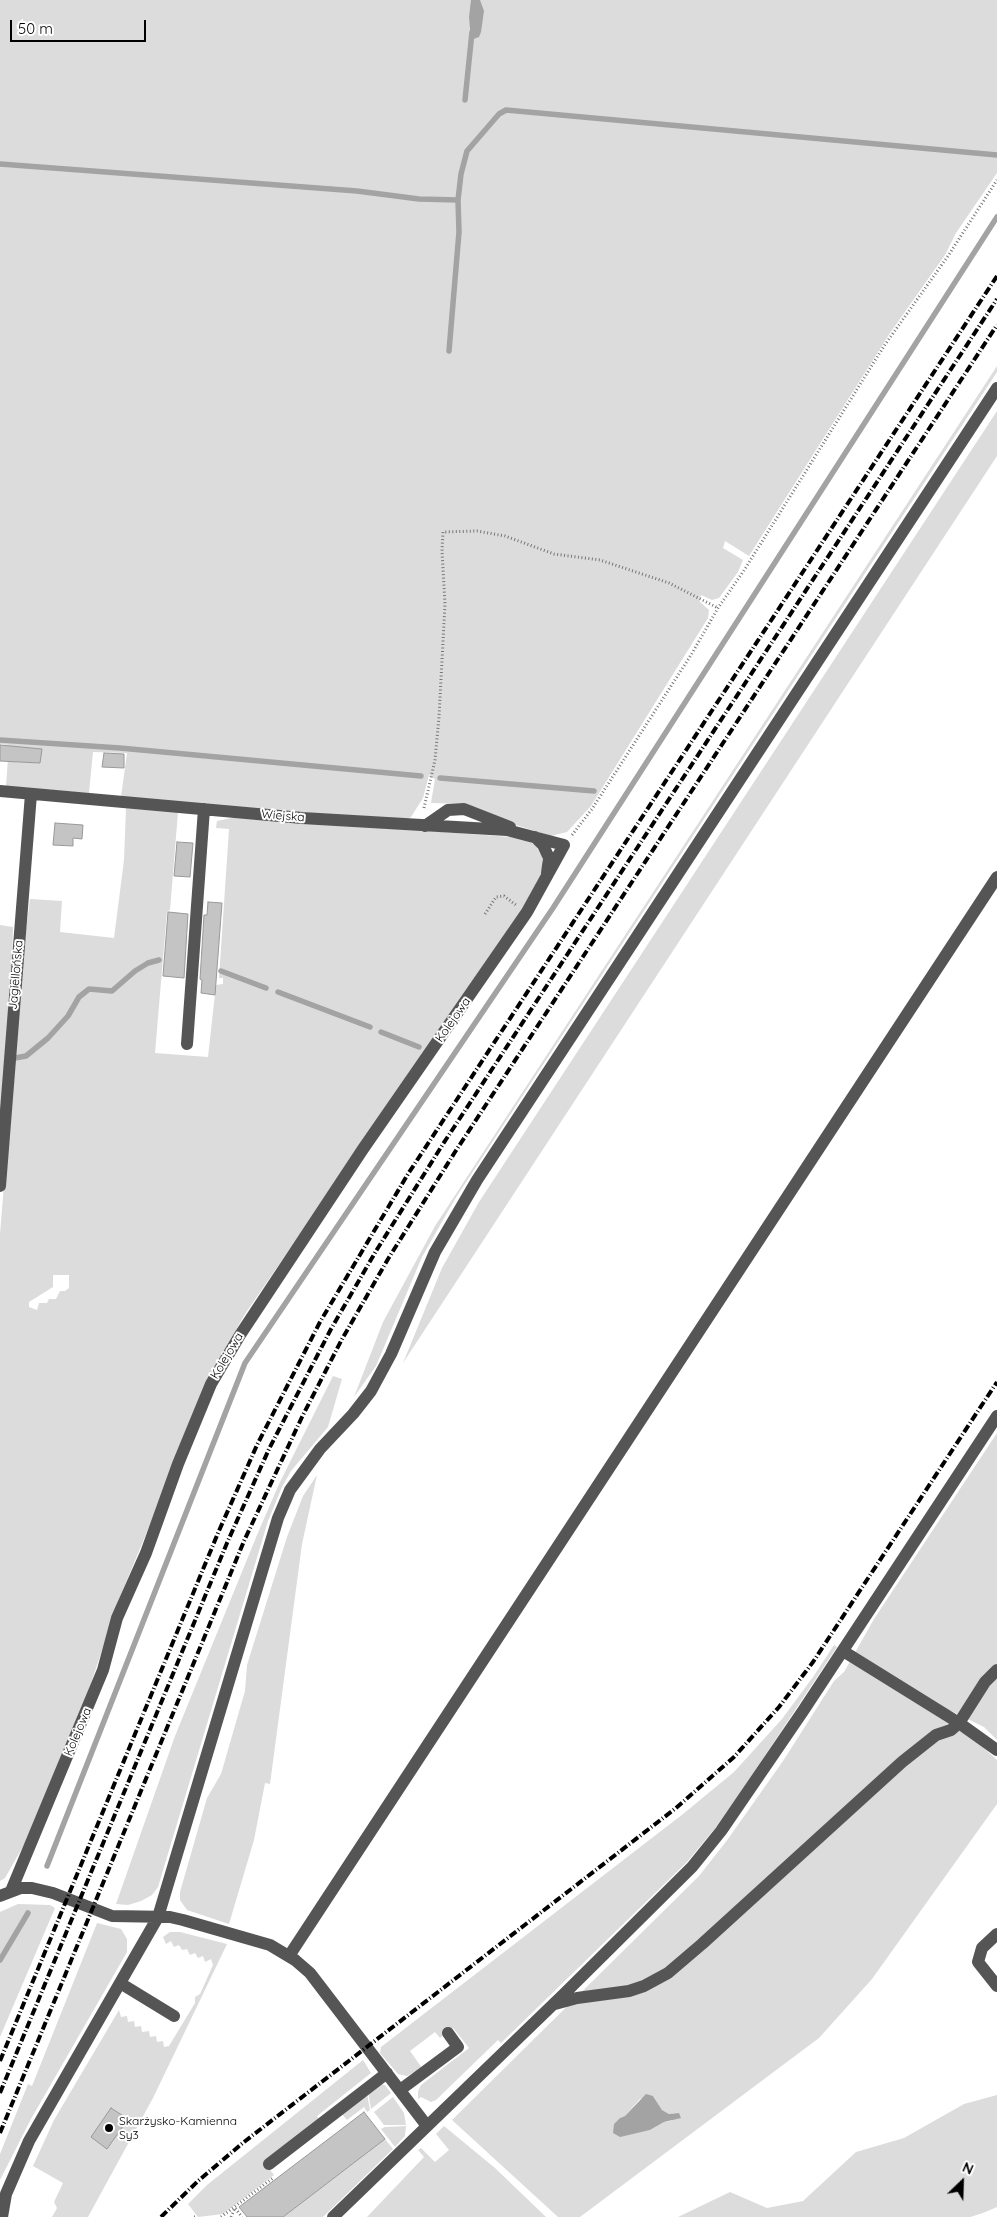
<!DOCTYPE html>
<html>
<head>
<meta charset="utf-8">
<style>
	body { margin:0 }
	#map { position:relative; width:997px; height:2217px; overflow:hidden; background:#fff; font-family:Quicksand,sans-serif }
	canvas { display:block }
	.north { position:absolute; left:937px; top:2157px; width:50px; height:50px; -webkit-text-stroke:4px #fff; paint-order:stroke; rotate:24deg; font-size:14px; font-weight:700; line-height:20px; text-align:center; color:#000 }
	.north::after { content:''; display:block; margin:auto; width:18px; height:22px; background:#000; clip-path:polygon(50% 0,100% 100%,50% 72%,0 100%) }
	.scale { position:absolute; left:10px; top:20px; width:136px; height:22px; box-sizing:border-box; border:2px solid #000; border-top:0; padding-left:6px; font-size:15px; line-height:18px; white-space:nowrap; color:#000; -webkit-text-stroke:4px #fff; paint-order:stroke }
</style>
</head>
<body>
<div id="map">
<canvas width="997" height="2217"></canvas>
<div class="north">N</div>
<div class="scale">50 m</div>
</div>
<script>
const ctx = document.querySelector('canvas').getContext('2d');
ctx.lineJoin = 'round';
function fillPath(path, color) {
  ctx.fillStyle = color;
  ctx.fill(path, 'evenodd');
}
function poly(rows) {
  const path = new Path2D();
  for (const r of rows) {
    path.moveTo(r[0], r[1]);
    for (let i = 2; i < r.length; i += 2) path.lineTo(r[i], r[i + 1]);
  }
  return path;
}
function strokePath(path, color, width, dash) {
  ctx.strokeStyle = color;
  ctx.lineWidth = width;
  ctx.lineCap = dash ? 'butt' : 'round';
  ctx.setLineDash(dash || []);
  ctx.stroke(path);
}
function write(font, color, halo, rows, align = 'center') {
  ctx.font = font + ' Quicksand,sans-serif';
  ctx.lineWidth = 4;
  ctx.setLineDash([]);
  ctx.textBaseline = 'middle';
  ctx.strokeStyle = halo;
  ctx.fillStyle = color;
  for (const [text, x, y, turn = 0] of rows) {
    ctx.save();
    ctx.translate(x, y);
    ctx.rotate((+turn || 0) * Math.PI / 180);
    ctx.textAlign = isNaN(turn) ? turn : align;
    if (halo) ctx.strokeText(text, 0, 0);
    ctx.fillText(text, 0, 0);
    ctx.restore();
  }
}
fillPath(poly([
	[0,0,997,0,997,173,956,233,945,255,890,333,749,556,725,541,723,548,743,560,738,572,719,598,712,600,701,595,699,601,709,610,708,618,591,806,567,832,551,836,503,821,459,804,431,803,435,779,429,775,423,798,411,817,405,820,369,818,121,797,127,753,93,752,89,793,6,786,9,745,0,744,0,749],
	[997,366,997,372,455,1199,422,1257,376,1366,354,1397,383,1322,435,1226],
	[997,411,997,456,403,1363,442,1268,479,1202],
	[126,808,178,812,170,910,167,911,155,1053,208,1057,216,985,223,984,223,978,219,978,229,829,216,828,217,821,236,817,525,838,536,846,542,857,542,873,531,897,245,1314,218,1361,119,1599,81,1713,25,1843,5,1878,0,1881,0,1234,23,952,30,899,62,901,60,932,114,938,124,860],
	[53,1275,69,1275,69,1288,65,1291,60,1291,56,1299,49,1299,47,1303,39,1303,37,1310,29,1307,29,1302,53,1287],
	[0,925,13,927,12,963,0,1128],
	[333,1376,342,1379,328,1427,291,1471,282,1487,268,1521,158,1887,152,1895,141,1901,128,1905,116,1904,175,1736,257,1535,279,1484],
	[997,1433,997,1740,984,1727,951,1711,956,1729,974,1739,997,1760,997,1804,872,1979,819,2038,580,2217,558,2217,452,2120,699,1876,728,1839,783,1761,834,1681,844,1672,874,1619],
	[653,2096,662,2110,669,2114,679,2113,671,2121,664,2122,650,2130,635,2133,620,2118,625,2116,640,2099],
	[317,1475,302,1544,270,1784,265,1783,254,1840,229,1924,187,1910,180,1900,180,1892,207,1798,221,1774,245,1691,247,1665,287,1537,303,1496],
	[834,1645,837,1647,740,1793,716,1827,687,1862,501,2043,498,2040,436,2100,431,2102,421,2097,418,2099,418,2091,421,2085,469,2048,453,2028,440,2038,435,2032,410,2051,422,2068,407,2076,398,2074,380,2053,381,2047,683,1814,734,1772,782,1719,813,1677],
	[18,1904,50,1905,55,1908,0,2037,0,1912],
	[97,1923,121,1929,127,1939,127,1952,31,2119,0,2180,0,2154,28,2084,32,2086],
	[170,1932,180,1932,227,1944,153,2098,88,2217,52,2217,57,2208,54,2202,63,2183,33,2166,54,2120,119,2010,121,2017,127,2016,128,2022,134,2021,135,2027,141,2026,142,2032,149,2031,150,2037,156,2036,157,2042,163,2041,164,2047,169,2046,195,2003,195,1997,200,1994,213,1965,211,1959,205,1962,203,1956,198,1958,195,1953,190,1955,187,1949,182,1950,179,1945,174,1947,171,1941,166,1944,163,1937],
	[363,2060,371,2073,317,2116,319,2119,264,2162,274,2175,223,2214,198,2217,188,2204,207,2185],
	[379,2084,385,2085,391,2093,371,2109,368,2092],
	[367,2093,370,2110,367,2112,364,2107,347,2120,341,2113],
	[997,2095,997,2207,983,2213,970,2217,678,2217,730,2192,767,2208,803,2201,856,2152,904,2138,964,2104],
	[393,2097,404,2113,406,2125,384,2125,374,2112],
	[406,2126,405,2136,395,2147,381,2129,385,2127],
	[444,2126,495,2168,546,2217,367,2217,424,2157,418,2150,421,2148,435,2162,449,2150,436,2134],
	[385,2139,393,2149,323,2217,283,2217]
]), '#dcdcdc');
fillPath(poly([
	[471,0,480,0,484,11,481,32,479,37,471,40,469,17],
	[646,2094,653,2096,662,2110,669,2114,679,2113,681,2118,664,2122,650,2130,620,2137,613,2133,614,2124,620,2118,625,2116]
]), '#a3a3a3');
strokePath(poly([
	[465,100,472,32],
	[0,164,357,191,419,199,458,200],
	[449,351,459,232,458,200,461,174,467,151,499,114,506,110,997,155],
	[0,740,120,748,421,776],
	[440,778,594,791],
	[221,971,266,988],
	[278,992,370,1027],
	[381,1032,419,1047],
	[15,1058,26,1056,48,1038,68,1016,79,997,89,989,112,991,135,971,148,963,159,960],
	[47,1866,245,1363,553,908,997,217],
	[0,1960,28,1913]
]), '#a3a3a3', 5.5);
const building = poly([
	[0,745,42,749,40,763,0,761,0,745],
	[104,753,124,754,124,768,102,767,104,753],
	[55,823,83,825,82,839,73,838,73,846,53,845,55,823],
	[177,842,193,843,190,877,174,876,177,842],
	[208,902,222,903,215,995,201,993,202,980,200,979,204,915,207,915,208,902],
	[168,912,188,914,184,978,163,976,168,912],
	[111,2108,128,2119,107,2149,91,2137,111,2108],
	[364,2112,385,2139,283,2217,247,2217,239,2207,364,2112]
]);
fillPath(building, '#c4c4c4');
strokePath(building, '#999', 1);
strokePath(poly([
	[424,808,435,760,439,717,445,604,442,551,443,532,477,531,505,536,554,554,600,560,669,583,718,608],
	[572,835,592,809,691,655,718,608,743,572,884,346,948,256,997,180],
	[485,914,496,897,504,896,516,905],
	[194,2217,196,2217],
	[221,2217,273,2178],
	[231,2217,235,2208,242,2217]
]), '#777', 3, [1, 2.5]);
strokePath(poly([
	[0,791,302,818,507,830,564,845,527,912,363,1149,240,1335,211,1384,178,1464,146,1553,117,1618,103,1670,11,1891],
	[425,826,448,810,464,809,510,827],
	[535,837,543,845,549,858,547,873],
	[187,1044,204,809],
	[0,1186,31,794],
	[843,1651,959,1723,985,1682,997,1670],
	[0,1896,21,1888,32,1888,53,1893,112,1916,170,1917,183,1920,270,1945,295,1960,310,1973,427,2126],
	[997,1934,982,1948,978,1962,997,1986],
	[289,1956,997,877],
	[120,1983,174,2016],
	[555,2004,577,1998,629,1991,644,1986,668,1973,702,1944,902,1762,936,1735,951,1730,959,1723,997,1750],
	[400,2090,458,2047,448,2033],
	[269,2164,387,2073],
	[2,2217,6,2194,29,2141,158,1917,278,1518,290,1490,320,1449,353,1414,371,1391,391,1354,435,1252,477,1180,997,388],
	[333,2217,565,1993,692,1867,721,1831,803,1711,997,1416]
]), '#555', 12);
strokePath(poly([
	[0,2061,218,1533,257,1445,320,1322,408,1174,997,276],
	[0,2093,227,1543,269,1449,331,1329,376,1251,443,1144,997,299],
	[0,2133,244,1541,302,1417,341,1341,388,1259,455,1152,997,325],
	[161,2217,198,2181,244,2142,676,1808,734,1757,779,1707,813,1662,997,1382]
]), '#000', 4, [8, 2.5, 1, 2.5]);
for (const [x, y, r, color] of [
	[109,2128,5,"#000"]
]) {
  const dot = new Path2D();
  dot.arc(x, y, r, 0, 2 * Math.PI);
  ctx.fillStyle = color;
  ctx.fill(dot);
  strokePath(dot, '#fff', 2);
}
write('12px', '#000', '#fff', [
	["Wiejska",283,816,5],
	["Jagiellońska",16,975,-85],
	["Kolejowa",453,1020,-55],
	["Kolejowa",227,1356,-59],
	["Kolejowa",78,1732,-67]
]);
write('12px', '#000', '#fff', [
	["Skarżysko-Kamienna",119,2121],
	["Sy3",119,2135]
], 'left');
</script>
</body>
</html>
